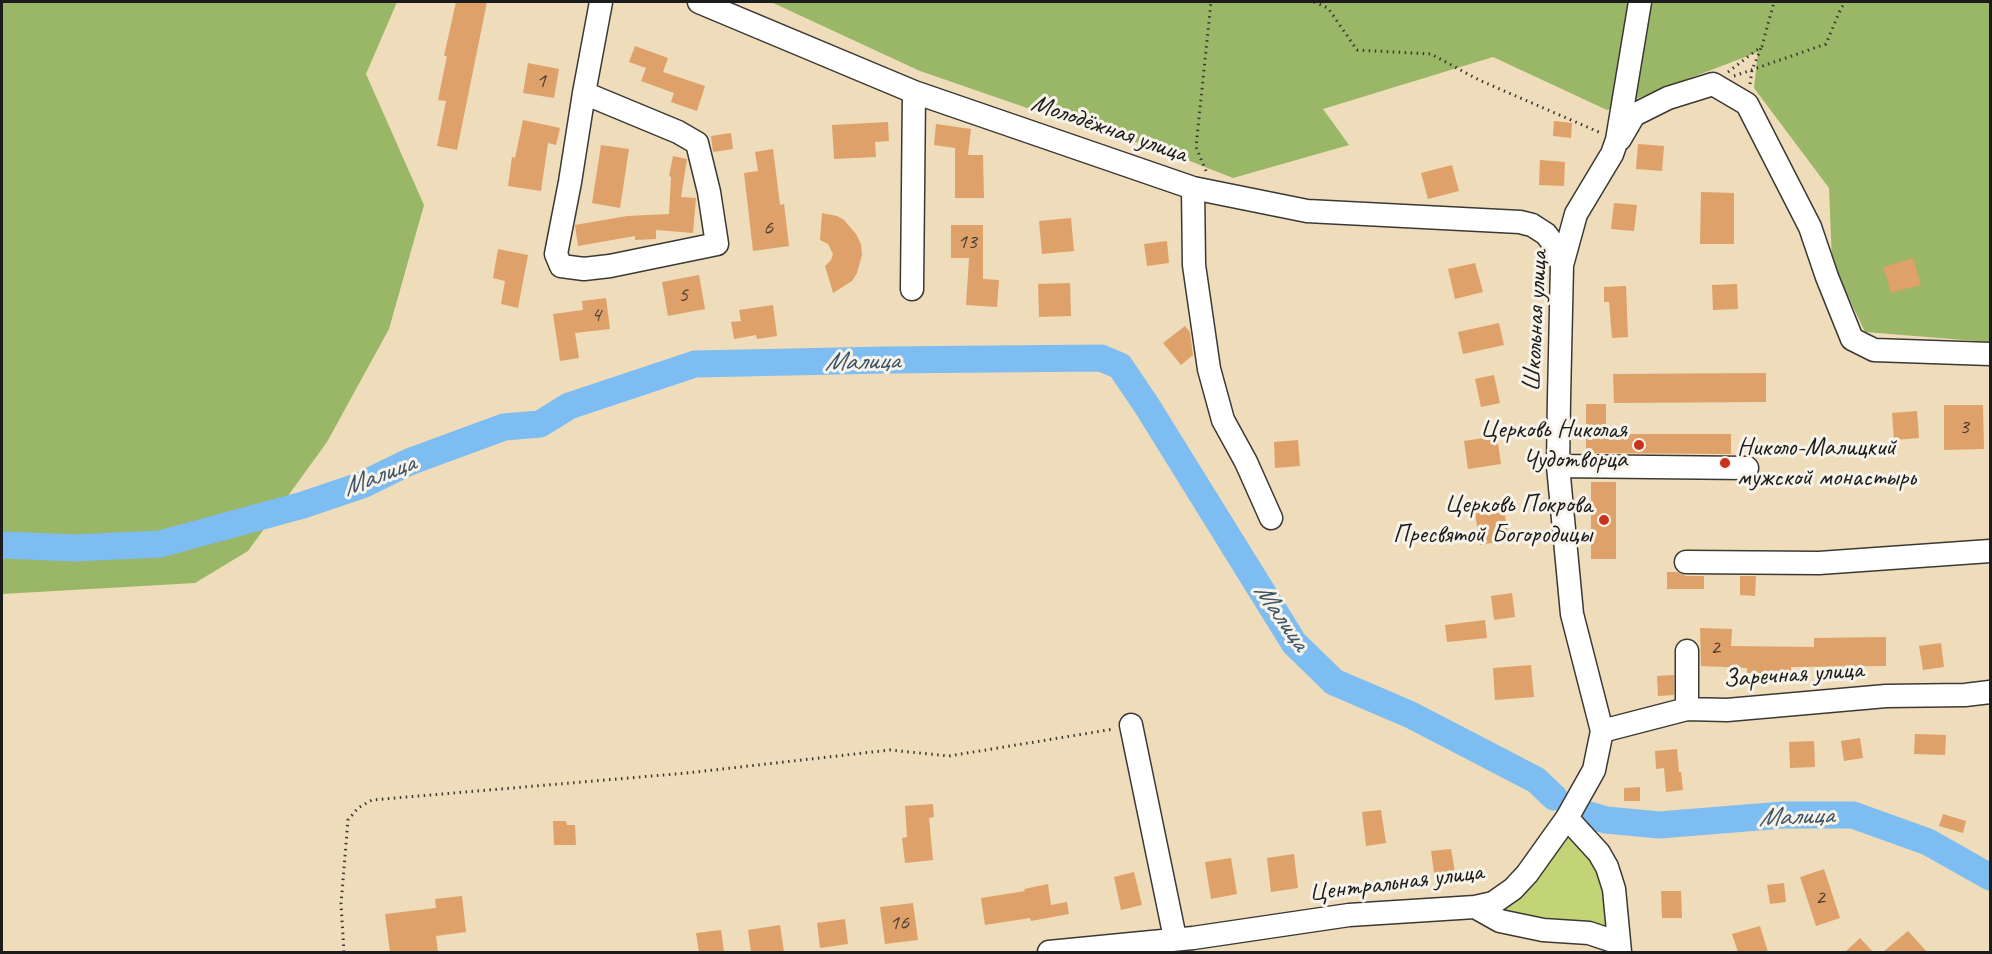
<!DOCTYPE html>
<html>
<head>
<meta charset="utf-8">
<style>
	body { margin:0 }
	#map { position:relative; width:1992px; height:954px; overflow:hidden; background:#efdcba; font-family:Caveat,sans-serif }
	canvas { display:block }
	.frame { position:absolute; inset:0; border:3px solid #1c1c1c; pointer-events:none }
</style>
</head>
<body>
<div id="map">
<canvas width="1992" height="954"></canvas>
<div class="frame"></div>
</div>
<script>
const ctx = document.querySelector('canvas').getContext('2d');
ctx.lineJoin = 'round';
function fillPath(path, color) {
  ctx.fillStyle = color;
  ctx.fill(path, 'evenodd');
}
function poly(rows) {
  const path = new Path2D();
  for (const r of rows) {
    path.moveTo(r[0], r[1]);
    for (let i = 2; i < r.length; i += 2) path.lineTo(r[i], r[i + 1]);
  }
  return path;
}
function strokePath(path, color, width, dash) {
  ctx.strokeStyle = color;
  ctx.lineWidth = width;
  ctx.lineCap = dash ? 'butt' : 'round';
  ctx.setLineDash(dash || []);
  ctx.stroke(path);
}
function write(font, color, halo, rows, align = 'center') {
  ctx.font = font + ' Caveat,sans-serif';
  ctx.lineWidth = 6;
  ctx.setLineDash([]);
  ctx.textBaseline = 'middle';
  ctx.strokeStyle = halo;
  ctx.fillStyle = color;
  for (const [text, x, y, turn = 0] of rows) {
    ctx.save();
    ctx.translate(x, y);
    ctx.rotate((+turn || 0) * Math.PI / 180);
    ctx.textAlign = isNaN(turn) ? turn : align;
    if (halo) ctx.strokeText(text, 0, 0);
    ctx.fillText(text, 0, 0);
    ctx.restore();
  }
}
fillPath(poly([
	[1565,837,1576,842,1591,861,1600,878,1608,904,1610,927,1603,933,1500,910]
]), '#c3d476');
fillPath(poly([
	[2,2,397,2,366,74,424,205,389,329,327,442,248,551,195,583,2,594],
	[771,2,1990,2,1990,342,1865,332,1832,262,1829,188,1754,88,1758,52,1607,110,1493,57,1323,109,1349,145,1233,178,1162,150,1059,119,920,71]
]), '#9ab667');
strokePath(poly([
	[2,545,75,548,160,544,303,505,362,485,409,462,504,427,540,424,569,406,695,364,885,360,1101,358,1120,366,1147,406,1294,643,1334,682,1411,715,1536,780,1554,797],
	[1589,815,1606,820,1659,825,1783,815,1853,815,1928,842,1990,877]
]), '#7dbdf2', 27);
fillPath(poly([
	[456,2,487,2,457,150,437,146,446,101,438,100,447,56,444,56],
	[635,46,668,58,663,72,705,86,697,111,671,102,674,93,641,81,646,68,629,62],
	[528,63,559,69,554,98,523,93],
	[523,120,560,128,556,145,548,143,541,191,508,186,512,157,515,158],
	[1554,121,1572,123,1571,138,1553,136],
	[888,122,889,141,875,142,876,157,834,159,832,125],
	[936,124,971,129,968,155,983,155,984,198,955,198,955,148,934,145],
	[731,133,733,149,713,152,711,136],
	[1638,144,1664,146,1662,171,1636,169],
	[601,145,629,149,620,208,592,203],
	[773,149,780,205,784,204,789,246,753,251,744,173,758,171,755,152],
	[673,156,687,159,681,197,696,198,693,233,656,230,656,239,635,240,635,236,578,246,575,225,627,216,669,214,671,177,669,176],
	[1540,160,1565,162,1564,186,1539,185],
	[1452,165,1459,191,1428,199,1421,173],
	[1701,192,1734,193,1734,244,1700,244],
	[1614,203,1637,205,1634,231,1611,229],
	[822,213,837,216,844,220,856,234,861,244,862,255,857,273,852,281,833,293,825,266,831,260,833,254,828,244,820,240],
	[1071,218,1074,251,1042,254,1039,221],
	[951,225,983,225,983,279,999,280,997,307,966,305,969,258,951,258],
	[1167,241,1169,263,1147,266,1144,244],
	[498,249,528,255,518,308,501,304,505,281,493,278],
	[1913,258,1921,285,1891,293,1883,267],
	[1475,263,1483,292,1455,299,1448,269],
	[699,275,705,309,668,316,662,282],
	[1070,283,1071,316,1039,317,1038,284],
	[1737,284,1738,309,1713,310,1712,285],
	[1626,286,1628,337,1612,338,1609,302,1604,302,1604,287],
	[606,298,610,329,575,333,579,358,560,361,553,314,583,310,582,301],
	[773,305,777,336,757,339,756,335,734,339,731,322,741,321,739,310],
	[1499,323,1504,345,1463,354,1458,332],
	[1185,326,1190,332,1193,355,1181,365,1163,343],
	[1766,373,1766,402,1614,403,1613,374],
	[1494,375,1500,403,1481,407,1475,379],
	[1586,404,1606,404,1606,434,1731,434,1731,454,1586,453],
	[1944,405,1983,405,1984,449,1944,450],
	[1917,411,1919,438,1894,440,1892,413],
	[1497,436,1501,464,1468,469,1464,441],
	[1298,440,1300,466,1275,468,1274,442],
	[1591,482,1616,482,1616,559,1591,559],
	[1504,509,1509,540,1480,545,1475,513],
	[1667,572,1677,572,1686,576,1704,576,1704,589,1667,589],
	[1740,576,1756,576,1755,596,1740,595],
	[1512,593,1515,617,1494,620,1491,596],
	[1485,620,1487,638,1447,642,1445,625],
	[1700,628,1732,629,1731,646,1814,647,1814,638,1886,637,1886,666,1791,667,1791,673,1747,673,1747,668,1701,666],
	[1941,643,1944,667,1923,670,1919,646],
	[1531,665,1534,697,1495,700,1493,668],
	[1674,675,1674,695,1658,696,1657,676],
	[1915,734,1946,735,1945,755,1914,754],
	[1860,738,1863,758,1844,761,1841,741],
	[1814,741,1815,767,1790,768,1789,742],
	[1677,749,1679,772,1681,772,1683,790,1666,792,1664,768,1656,769,1655,751],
	[1640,787,1640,801,1624,801,1624,788],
	[933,804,934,817,929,818,933,860,905,863,902,838,907,837,905,806],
	[1381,810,1386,843,1366,846,1362,812],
	[1943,814,1966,821,1963,833,1939,826],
	[553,821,566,821,567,825,575,825,576,845,554,845],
	[1451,849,1457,884,1436,887,1431,851],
	[1294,854,1298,888,1271,892,1267,858],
	[1231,858,1237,894,1211,899,1205,862],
	[1824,869,1840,918,1816,926,1800,877],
	[1134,872,1142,905,1121,910,1114,877],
	[1784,883,1786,902,1770,904,1767,885],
	[1048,884,1051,905,1067,902,1069,914,1031,921,1030,918,985,925,981,898,1025,891,1024,889],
	[1661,891,1681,891,1682,918,1662,918],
	[462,896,466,932,436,936,438,952,390,952,385,914,436,908,435,899],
	[913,903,918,940,885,944,880,907],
	[845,919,848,944,820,948,817,923],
	[780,925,784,952,751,952,748,930],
	[1760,926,1768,952,1738,952,1732,934],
	[721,930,724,952,699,952,696,933],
	[1908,931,1927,952,1883,952],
	[1860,938,1873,952,1845,952]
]), '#dea16a');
const minor = poly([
	[699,2,914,92,1193,188,1307,211,1520,222,1532,225,1546,234,1555,246,1562,265],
	[584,93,678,132,697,143,709,192,717,244,610,266,584,269,561,266,556,254,570,182,584,93,601,2],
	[1620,139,1634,115,1668,98,1713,84,1747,104,1810,227,1827,277,1852,339,1874,350,1990,354],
	[1193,188,1194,265,1209,369,1223,420,1246,462,1271,518],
	[912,289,914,92],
	[1558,466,1747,468],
	[1686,562,1819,563,1990,551],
	[1687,651,1687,709],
	[1131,725,1175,938],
	[1602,731,1687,709,1727,710,1886,696,1965,695,1990,692],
	[1475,907,1500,921,1543,930,1589,933,1619,943],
	[1049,952,1193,938,1349,915,1475,907,1493,903,1513,889,1527,874,1567,818],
	[1620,952,1614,889,1607,867,1599,853,1567,818,1594,770,1602,731,1572,614,1558,466,1559,398,1562,265,1576,214,1612,154,1617,140,1640,2]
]);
strokePath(minor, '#3c3934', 25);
strokePath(poly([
	[1314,2,1328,8,1357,50,1431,54,1479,80,1601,133],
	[1728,72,1762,46,1774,2],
	[1734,76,1826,44,1841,8,1846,2],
	[1750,84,1752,70,1761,48],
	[1206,171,1196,147,1211,2],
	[344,952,341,904,348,820,358,808,372,800,687,773,890,750,949,756,1114,729]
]), '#3c3934', 3, [1.5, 4.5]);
strokePath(minor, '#fff', 22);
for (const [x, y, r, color] of [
	[1639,445,6,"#c8321e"],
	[1725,463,6,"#c8321e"],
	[1604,520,6,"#c8321e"]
]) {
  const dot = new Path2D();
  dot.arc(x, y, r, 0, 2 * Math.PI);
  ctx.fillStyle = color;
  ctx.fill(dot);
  strokePath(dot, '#f7f3e8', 2);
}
write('22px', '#4c3d30', null, [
	["1",541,81],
	["6",768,228],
	["13",967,242],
	["5",683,295],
	["4",596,315],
	["3",1964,427],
	["2",1715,648],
	["2",1820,898],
	["16",899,923]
]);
write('26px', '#1c1c1c', '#f7f3e8', [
	["Молодёжная улица",1109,129,19],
	["Школьная улица",1536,321,-87],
	["Заречная улица",1793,675,-4],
	["Центральная улица",1396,883,-7]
]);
write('26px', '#1c1c1c', '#f7f3e8', [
	["Церковь Николая",1627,430],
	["Чудотворца",1627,460],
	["Николо-Малицкий",1737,448,"left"],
	["мужской монастырь",1737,478,"left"],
	["Церковь Покрова",1592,505],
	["Пресвятой Богородицы",1592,535]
], 'right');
write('italic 27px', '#3e5467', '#f7f3e8', [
	["Малица",862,362,-1],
	["Малица",379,476,-21],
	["Малица",1281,617,55],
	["Малица",1796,817,-2]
]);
</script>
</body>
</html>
